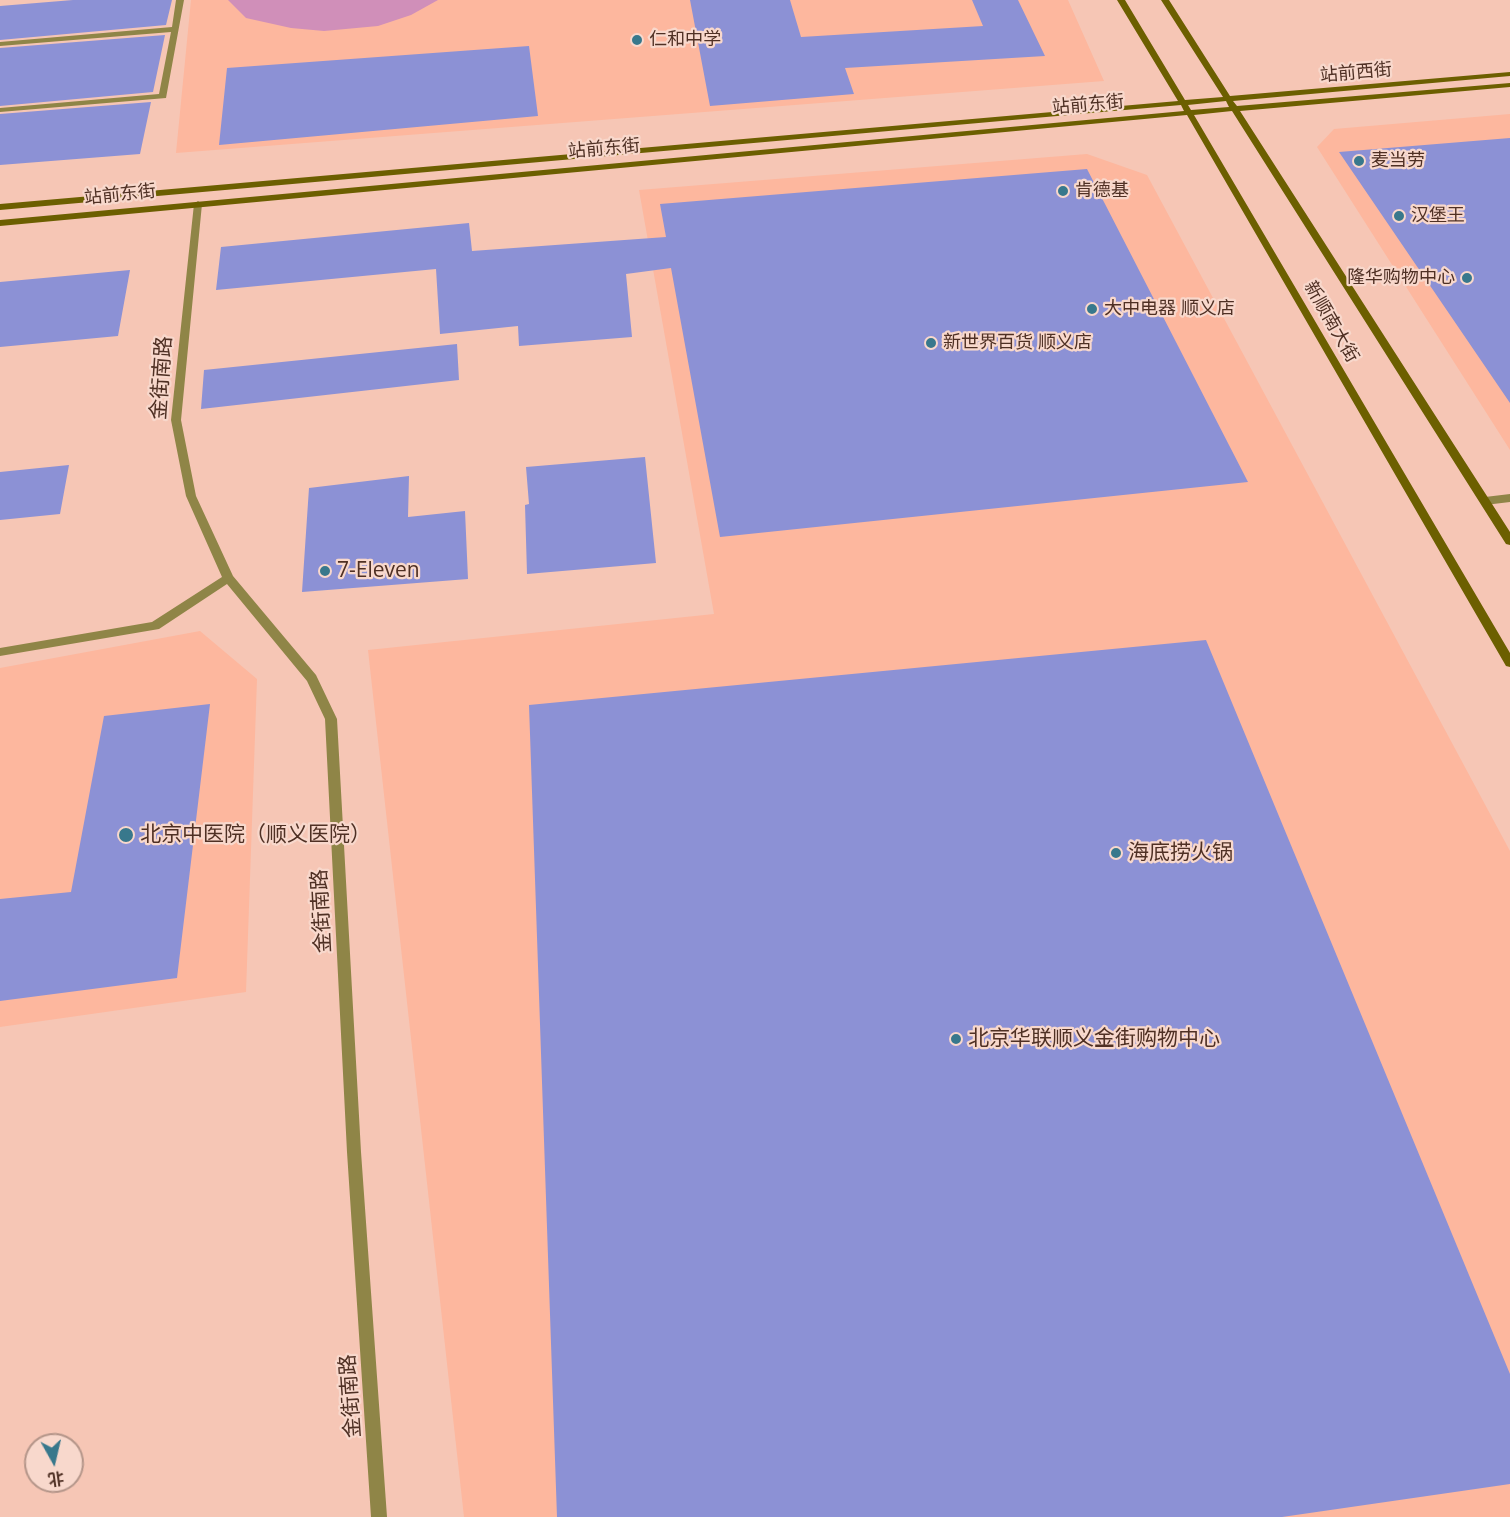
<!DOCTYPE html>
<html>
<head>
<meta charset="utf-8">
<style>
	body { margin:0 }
	#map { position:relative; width:1510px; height:1517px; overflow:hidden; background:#f6c6b5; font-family:"Open Sans","Noto Sans SC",sans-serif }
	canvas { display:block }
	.north { position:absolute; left:24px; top:1433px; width:60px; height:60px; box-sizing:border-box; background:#f8d8cc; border:2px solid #b49589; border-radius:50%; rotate:172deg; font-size:16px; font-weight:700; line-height:24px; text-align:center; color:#4f3024 }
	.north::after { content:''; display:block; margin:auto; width:21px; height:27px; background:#38788c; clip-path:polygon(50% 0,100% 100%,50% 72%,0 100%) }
</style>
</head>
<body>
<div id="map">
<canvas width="1510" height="1517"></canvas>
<div class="north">北</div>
</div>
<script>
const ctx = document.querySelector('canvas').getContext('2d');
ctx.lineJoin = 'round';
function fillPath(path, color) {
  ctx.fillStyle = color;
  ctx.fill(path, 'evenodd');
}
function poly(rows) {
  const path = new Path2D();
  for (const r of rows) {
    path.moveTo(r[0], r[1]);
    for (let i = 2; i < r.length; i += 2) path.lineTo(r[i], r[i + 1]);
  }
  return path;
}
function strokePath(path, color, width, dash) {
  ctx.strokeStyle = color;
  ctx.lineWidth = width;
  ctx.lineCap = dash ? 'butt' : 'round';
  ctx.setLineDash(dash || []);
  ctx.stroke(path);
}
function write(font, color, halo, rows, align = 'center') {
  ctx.font = font + ' "Open Sans","Noto Sans SC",sans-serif';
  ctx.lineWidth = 4.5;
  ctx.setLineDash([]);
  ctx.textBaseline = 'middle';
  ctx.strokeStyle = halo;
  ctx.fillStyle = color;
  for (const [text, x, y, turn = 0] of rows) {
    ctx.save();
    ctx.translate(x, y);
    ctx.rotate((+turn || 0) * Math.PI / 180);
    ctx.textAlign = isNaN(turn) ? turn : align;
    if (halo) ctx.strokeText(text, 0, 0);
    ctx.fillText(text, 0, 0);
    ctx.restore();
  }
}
fillPath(poly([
	[191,0,1068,0,1104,81,176,153],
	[1510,114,1510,450,1317,147,1334,129],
	[1087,154,1147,175,1510,851,1510,1517,464,1517,368,650,714,614,639,190],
	[200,631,257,679,246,992,0,1027,0,668]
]), '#fdb79e');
fillPath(poly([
	[228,0,438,0,411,15,378,26,324,31,291,28,246,18]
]), '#d08fb9');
fillPath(poly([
	[73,0,172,0,166,25,0,40,0,6],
	[690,0,790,0,801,37,983,26,972,0,1018,0,1045,56,845,68,854,94,710,106],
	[165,35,153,92,0,106,0,48],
	[529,46,538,116,219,145,227,68],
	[151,102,140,154,0,165,0,114],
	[1510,138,1510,403,1339,152],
	[1087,169,1248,482,720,537,671,268,626,274,632,337,519,346,518,326,440,334,436,269,216,290,221,247,469,223,472,251,666,237,660,204],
	[130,270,118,336,0,347,0,282],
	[457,344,459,380,201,409,204,370],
	[645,457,656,563,527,574,525,505,529,504,526,467],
	[69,465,60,514,0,520,0,472],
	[409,476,408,517,465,511,468,579,302,592,309,488],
	[1206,640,1510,1374,1510,1484,1282,1517,557,1517,529,705],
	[210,704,177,978,0,1001,0,899,71,892,104,716]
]), '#8c91d5');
fillPath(poly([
	[176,0,184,0,166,98,0,112,0,108,159,94,171,32,0,46,0,42,172,27,176,0],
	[1510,494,1510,502,1485,505,1480,501,1485,497,1510,494]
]), '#8f8547');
fillPath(poly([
	[198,201,202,204,181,420,196,496,233,576,316,675,337,719,361,1152,387,1517,371,1517,347,1152,325,719,307,681,227,584,159,629,0,656,0,648,152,622,222,577,186,496,171,420,194,204,198,201]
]), '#8f8547');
fillPath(poly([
	[1117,0,1125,0,1185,100,1223,97,1161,0,1169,0,1230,96,1510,72,1510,76,1233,101,1237,106,1510,83,1510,87,1240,111,1510,532,1510,545,1506,544,1232,111,1194,115,1510,653,1510,667,1506,666,1187,115,0,226,0,220,1184,111,1181,105,0,210,0,204,1178,101,1117,0],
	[1226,101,1229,107,1191,110,1188,105,1226,101]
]), '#6c5f00');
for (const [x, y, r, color] of [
	[637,40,6,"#38788c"],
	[1359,161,6,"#38788c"],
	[1063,191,6,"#38788c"],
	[1399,216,6,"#38788c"],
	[1467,278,6,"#38788c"],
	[1092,309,6,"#38788c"],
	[931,343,6,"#38788c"],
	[325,571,6,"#38788c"],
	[126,835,8,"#38788c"],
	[1116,853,6,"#38788c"],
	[956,1039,6,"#38788c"]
]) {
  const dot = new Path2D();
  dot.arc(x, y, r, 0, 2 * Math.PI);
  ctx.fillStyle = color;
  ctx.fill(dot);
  strokePath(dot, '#f8d8cc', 2);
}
write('18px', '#4f3024', '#f8d8cc', [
	["仁和中学",649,40],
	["麦当劳",1371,161],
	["肯德基",1075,191],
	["汉堡王",1411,216],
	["隆华购物中心",1455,278,"right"],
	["大中电器 顺义店",1104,309],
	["新世界百货 顺义店",943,343]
], 'left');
write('18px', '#4f3024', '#f8d8cc', [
	["站前西街",1356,73,-5],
	["站前东街",1088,105,-5],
	["站前东街",604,149,-5],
	["站前东街",120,195,-6],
	["新顺南大街",1331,322,60]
]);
write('21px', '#4f3024', '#f8d8cc', [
	["金街南路",162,378,-86],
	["金街南路",322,911,-93],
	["金街南路",351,1396,-94]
]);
write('21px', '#4f3024', '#f8d8cc', [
	["7-Eleven",337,571],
	["北京中医院（顺义医院）",140,835],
	["海底捞火锅",1128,853],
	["北京华联顺义金街购物中心",968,1039]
], 'left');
</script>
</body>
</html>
